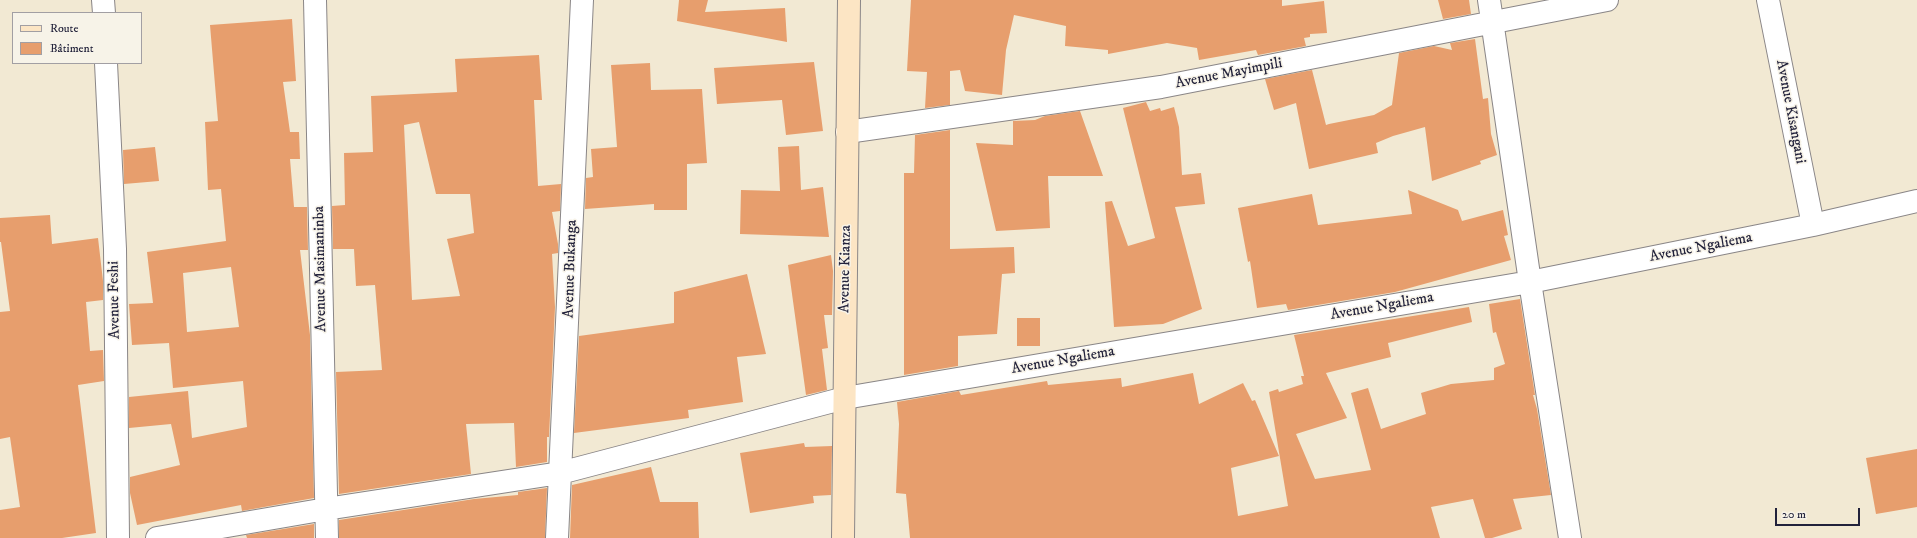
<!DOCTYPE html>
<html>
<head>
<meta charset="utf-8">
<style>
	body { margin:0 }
	#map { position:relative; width:1917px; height:538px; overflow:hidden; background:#f2e9d3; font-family:"IM FELL DW Pica",serif }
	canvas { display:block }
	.legend { position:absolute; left:12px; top:12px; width:130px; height:52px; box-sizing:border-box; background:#f7f3e8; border:1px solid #a29fa3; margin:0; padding:5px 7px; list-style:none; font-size:12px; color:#22223b }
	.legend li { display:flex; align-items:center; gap:8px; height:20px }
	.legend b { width:20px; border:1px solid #a29fa3 }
	.scale { position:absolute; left:1775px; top:508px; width:85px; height:18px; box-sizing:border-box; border:2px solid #22223b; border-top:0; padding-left:5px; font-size:12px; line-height:14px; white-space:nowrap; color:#22223b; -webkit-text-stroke:3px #f7f3e8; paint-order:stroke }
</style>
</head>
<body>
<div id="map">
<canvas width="1917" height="538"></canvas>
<ul class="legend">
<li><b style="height:5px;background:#fce5c4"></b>Route</li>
<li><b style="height:11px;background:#e79e6d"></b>Bâtiment</li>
</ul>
<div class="scale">20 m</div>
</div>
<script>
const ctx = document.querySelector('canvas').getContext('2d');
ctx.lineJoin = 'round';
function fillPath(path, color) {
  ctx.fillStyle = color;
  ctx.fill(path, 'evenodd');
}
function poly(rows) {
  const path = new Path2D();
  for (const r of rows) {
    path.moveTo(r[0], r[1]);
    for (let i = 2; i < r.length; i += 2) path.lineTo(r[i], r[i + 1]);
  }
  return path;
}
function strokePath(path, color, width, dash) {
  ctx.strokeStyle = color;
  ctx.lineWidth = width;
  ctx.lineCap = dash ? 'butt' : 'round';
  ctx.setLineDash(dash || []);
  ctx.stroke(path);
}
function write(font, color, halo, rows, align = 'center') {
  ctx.font = font + ' "IM FELL DW Pica",serif';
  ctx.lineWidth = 3;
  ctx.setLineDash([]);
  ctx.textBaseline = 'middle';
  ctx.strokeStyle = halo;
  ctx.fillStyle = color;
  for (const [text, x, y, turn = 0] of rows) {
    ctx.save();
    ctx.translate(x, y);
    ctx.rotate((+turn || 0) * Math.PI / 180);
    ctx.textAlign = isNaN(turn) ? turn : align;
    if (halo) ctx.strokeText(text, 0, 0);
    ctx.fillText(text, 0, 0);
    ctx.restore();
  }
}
fillPath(poly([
	[679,0,708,0,705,12,785,8,787,42,677,21],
	[911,0,1282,0,1282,6,1324,1,1327,33,1310,34,1310,37,1304,38,1306,46,1258,55,1256,50,1199,60,1197,48,1167,43,1108,54,1108,50,1065,46,1066,26,1014,15,1006,50,1002,95,965,91,960,70,950,71,950,105,925,108,927,72,907,71],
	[1438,0,1469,0,1471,14,1443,19],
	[292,19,296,81,283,82,290,132,299,132,300,159,290,159,294,207,307,207,308,250,300,250,310,335,314,498,242,511,241,505,137,525,130,493,130,477,180,465,171,424,129,428,129,397,188,391,192,438,247,427,243,381,173,388,169,343,132,345,129,304,153,303,147,252,226,241,221,189,208,190,205,122,218,121,210,25],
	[231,267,239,327,187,332,183,273],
	[1475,39,1483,99,1488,98,1491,134,1497,155,1480,161,1481,164,1432,181,1425,127,1393,136,1376,143,1378,153,1309,169,1296,103,1274,110,1265,79,1312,70,1326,125,1329,124,1374,115,1392,105,1399,53,1434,46,1452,50,1450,43],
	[539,55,542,100,534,100,538,186,561,184,560,211,552,212,558,244,558,253,552,254,555,307,549,437,547,437,547,462,516,467,514,423,466,424,471,474,339,494,336,372,382,370,375,285,356,286,354,249,333,249,332,206,345,205,344,153,373,152,371,96,457,92,455,59],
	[419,122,436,194,470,194,474,233,447,239,460,296,412,300,404,125],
	[814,62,823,131,786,135,782,100,717,104,714,68],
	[650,63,651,90,702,89,707,163,687,164,687,210,654,210,654,204,585,209,586,178,593,177,591,149,617,147,611,65],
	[1146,102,1150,111,1160,108,1161,111,1174,107,1179,127,1182,175,1201,173,1205,204,1175,207,1202,309,1163,324,1114,327,1105,202,1112,201,1128,246,1155,238,1123,108],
	[1080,111,1103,176,1048,176,1050,228,996,231,976,143,1013,145,1013,121,1035,120,1045,116],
	[950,130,950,249,1014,247,1015,273,1002,274,997,334,958,336,958,366,904,375,904,173,914,173,915,135],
	[799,146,801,190,823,187,829,237,740,234,741,190,780,191,778,147],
	[155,147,159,181,124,184,123,150],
	[1408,190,1458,210,1462,221,1503,210,1508,235,1504,236,1511,260,1395,292,1288,310,1286,304,1257,308,1250,261,1248,262,1238,208,1312,194,1318,225,1412,214],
	[50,215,52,244,98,238,103,281,103,300,86,302,90,351,103,350,104,381,78,385,96,533,62,538,0,538,0,510,20,507,10,437,0,439,0,312,10,311,1,242,0,242,0,218],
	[831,255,833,271,832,315,824,315,828,348,822,349,827,390,806,395,788,265],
	[747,274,766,354,737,357,743,402,688,410,689,418,574,433,579,336,674,323,674,292],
	[1520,299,1535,395,1533,395,1537,409,1551,495,1513,499,1522,529,1492,538,1485,538,1473,499,1431,507,1440,538,910,538,906,494,896,493,899,424,897,402,959,391,961,395,1047,381,1048,385,1121,378,1122,387,1193,373,1199,404,1243,383,1252,401,1255,400,1279,456,1231,468,1238,516,1288,506,1269,392,1278,389,1279,392,1303,384,1301,376,1304,376,1294,335,1469,307,1472,322,1388,343,1391,357,1326,373,1347,418,1296,434,1315,479,1371,470,1351,393,1368,388,1381,429,1426,414,1421,393,1451,384,1494,380,1494,368,1505,364,1496,332,1493,333,1489,304],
	[1017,318,1040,318,1040,346,1017,346],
	[804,443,805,447,832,446,831,495,813,496,814,503,750,513,740,453],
	[1917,449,1917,507,1876,514,1866,458],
	[651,467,660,502,698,502,699,538,570,538,572,485],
	[547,488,545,538,339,538,339,520,474,499,518,495,518,492],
	[314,524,314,538,247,538,246,535]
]), '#e79e6d');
const street = poly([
	[103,0,104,13],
	[315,0,327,538],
	[1489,0,1530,282,1570,538],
	[1768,0,1813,225],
	[106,63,115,249,118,538],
	[847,132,1161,87,1607,0],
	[157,538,326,509,560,473,845,398,1530,282,1813,225,1917,201],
	[557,538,582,0]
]);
const secondary = poly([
	[843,538,849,0]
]);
strokePath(street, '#8a8687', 24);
strokePath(secondary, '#8a8687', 24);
strokePath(street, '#fff', 22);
strokePath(secondary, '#fce5c4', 22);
write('15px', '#22223b', '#f7f3e8', [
	["Avenue Mayimpili",1229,74,-11],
	["Avenue Kisangani",1790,112,79],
	["Avenue Ngaliema",1701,248,-11],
	["Avenue Masimaninba",321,269,-91],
	["Avenue Bukanga",571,269,-88],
	["Avenue Kianza",846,269,-89],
	["Avenue Feshi",115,300,-91],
	["Avenue Ngaliema",1382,307,-10],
	["Avenue Ngaliema",1063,361,-10]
]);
</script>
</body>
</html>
